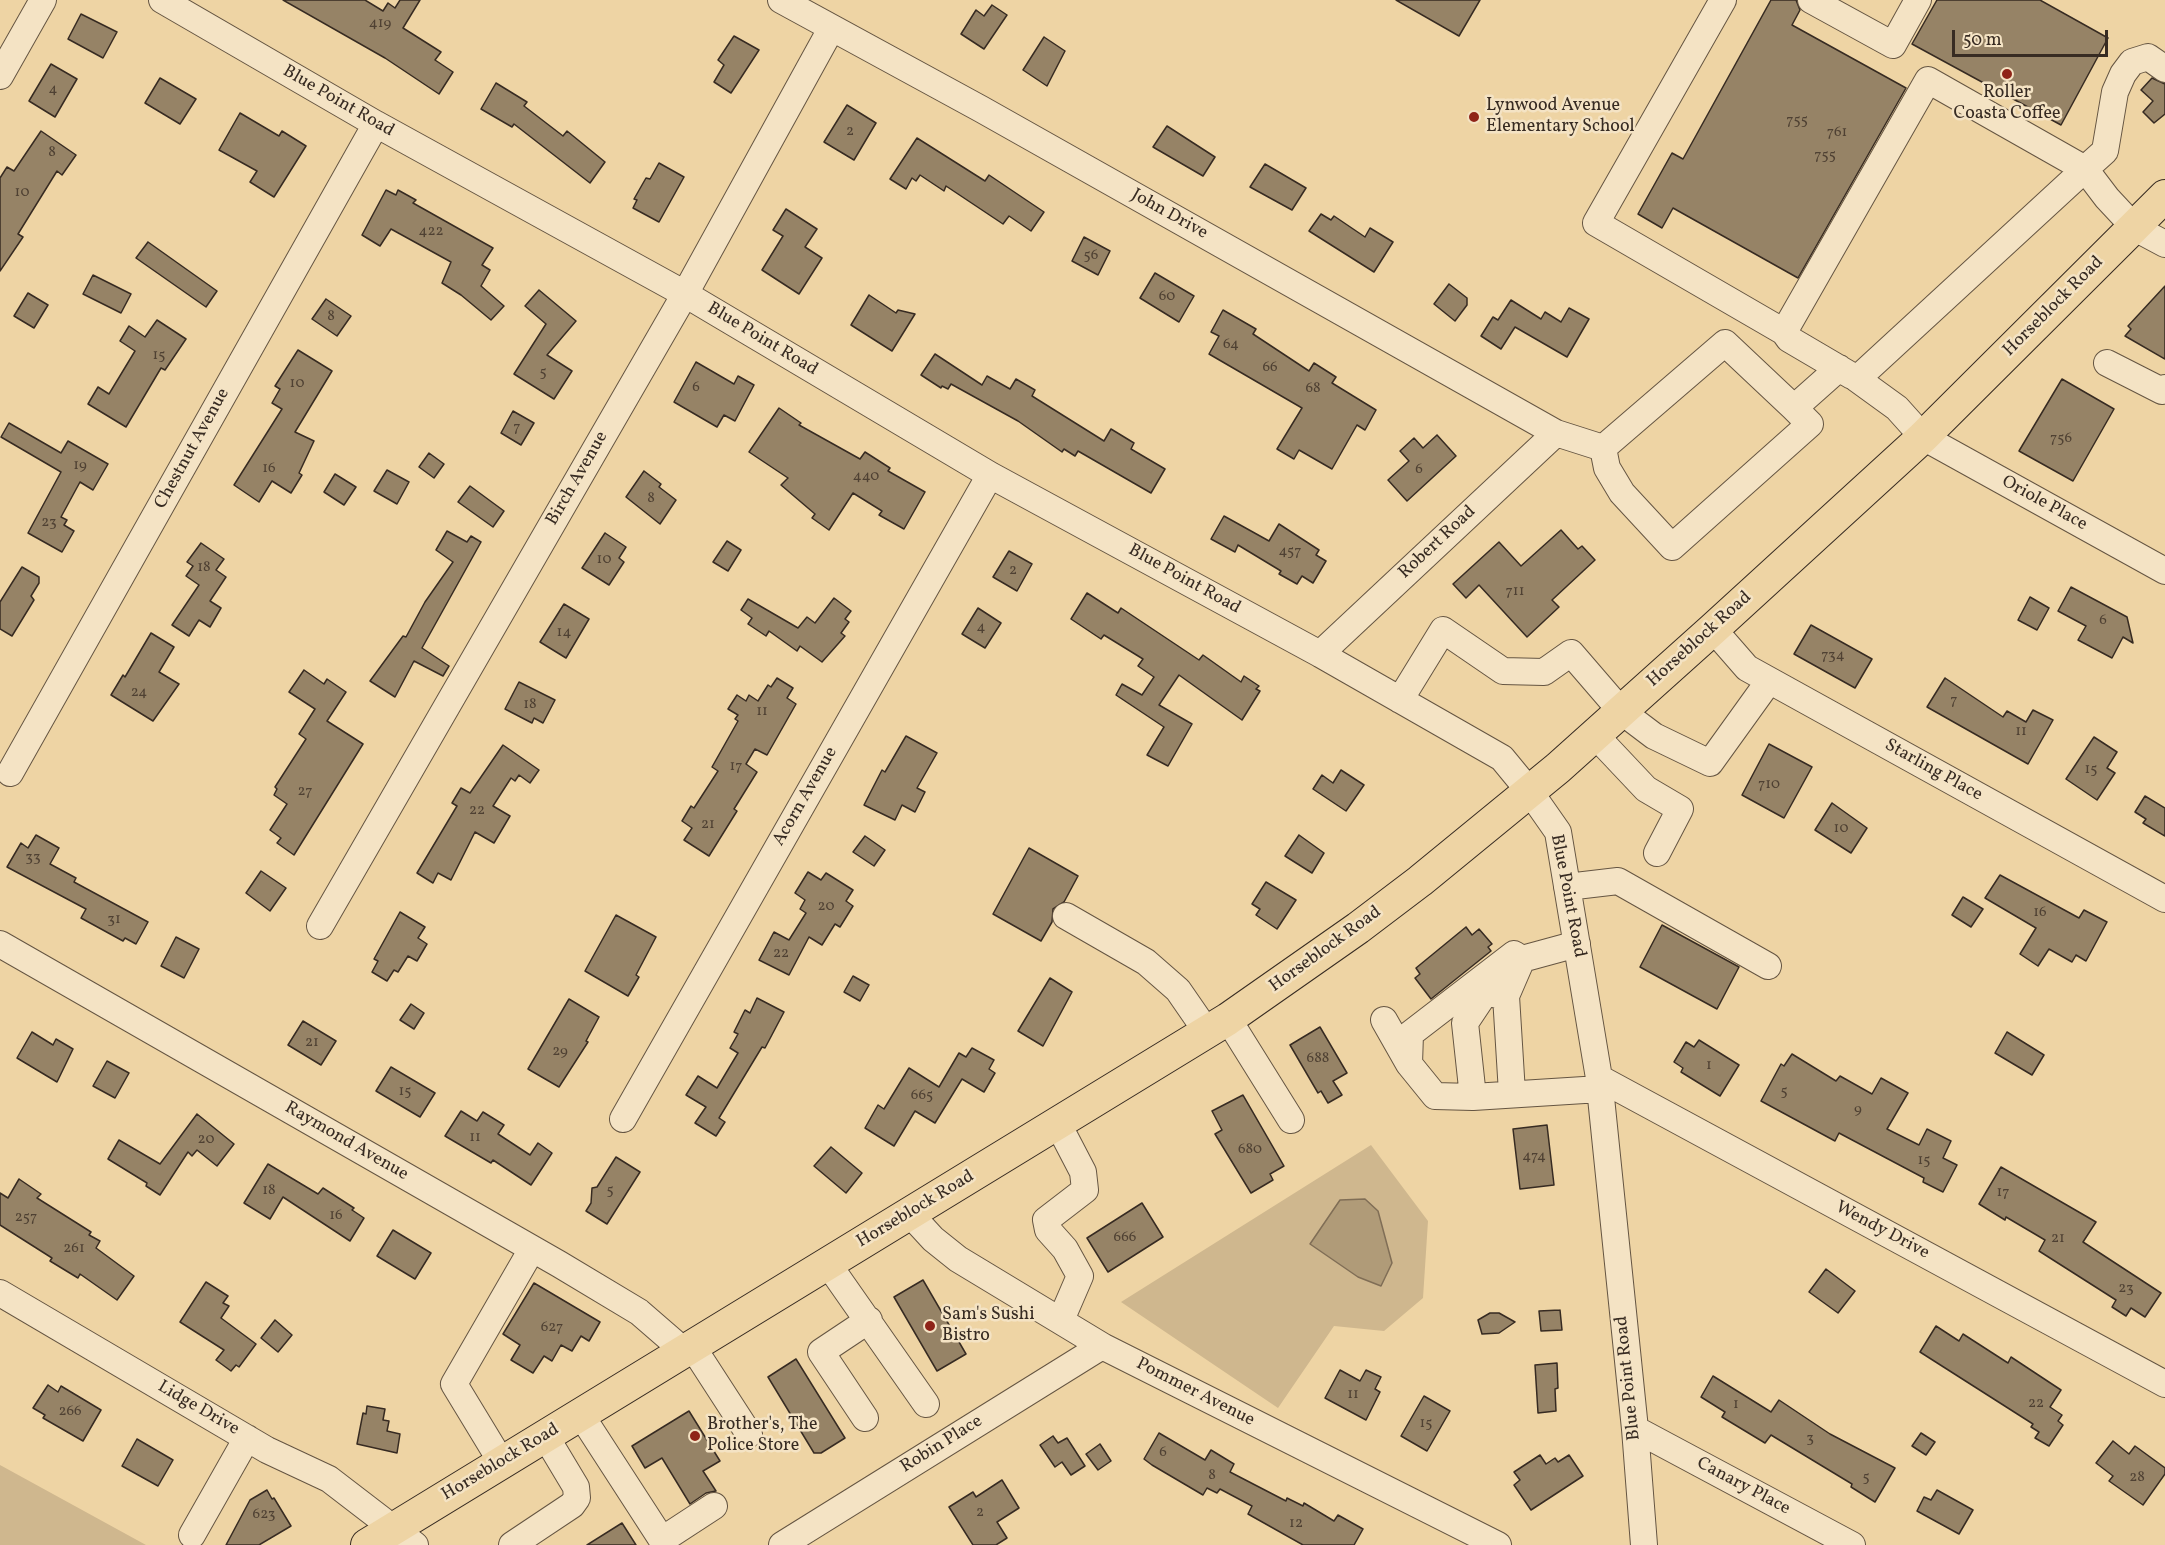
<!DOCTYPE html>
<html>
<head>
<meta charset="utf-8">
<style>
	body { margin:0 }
	#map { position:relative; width:2165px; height:1545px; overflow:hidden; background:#eed4a4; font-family:Vollkorn,serif }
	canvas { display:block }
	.scale { position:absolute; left:1952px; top:30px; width:156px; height:27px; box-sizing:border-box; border:3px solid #372b22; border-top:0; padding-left:8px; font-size:18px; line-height:21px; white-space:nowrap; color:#372b22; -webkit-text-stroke:4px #f4e3c4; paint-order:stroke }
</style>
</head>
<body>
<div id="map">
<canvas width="2165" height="1545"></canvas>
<div class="scale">50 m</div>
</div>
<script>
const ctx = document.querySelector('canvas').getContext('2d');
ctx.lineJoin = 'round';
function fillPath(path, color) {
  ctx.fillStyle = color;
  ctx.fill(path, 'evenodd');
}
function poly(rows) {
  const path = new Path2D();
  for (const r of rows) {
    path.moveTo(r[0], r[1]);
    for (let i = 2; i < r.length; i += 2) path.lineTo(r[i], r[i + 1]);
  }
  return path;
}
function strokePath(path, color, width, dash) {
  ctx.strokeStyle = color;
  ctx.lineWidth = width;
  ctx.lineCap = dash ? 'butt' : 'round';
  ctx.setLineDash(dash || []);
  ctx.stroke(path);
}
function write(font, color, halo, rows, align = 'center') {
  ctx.font = font + ' Vollkorn,serif';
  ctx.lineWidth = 5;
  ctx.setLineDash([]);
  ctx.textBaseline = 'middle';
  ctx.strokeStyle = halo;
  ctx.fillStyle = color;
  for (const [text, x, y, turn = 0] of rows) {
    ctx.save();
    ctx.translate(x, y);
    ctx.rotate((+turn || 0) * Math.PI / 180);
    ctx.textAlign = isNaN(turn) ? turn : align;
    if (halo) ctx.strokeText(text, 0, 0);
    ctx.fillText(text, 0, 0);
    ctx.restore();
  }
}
fillPath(poly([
	[1371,1145,1428,1221,1423,1298,1384,1331,1334,1326,1278,1408,1121,1302],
	[0,1465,146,1545,0,1545]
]), '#cfb78e');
const water = poly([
	[1365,1199,1378,1211,1392,1263,1381,1286,1358,1277,1310,1244,1340,1200,1365,1199]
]);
fillPath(water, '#b09b78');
strokePath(water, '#806e56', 1.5);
const building = poly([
	[283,0,365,0,383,11,388,3,395,8,400,0,420,0,403,28,441,52,435,60,453,72,439,94,385,58,283,0],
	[1396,0,1480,0,1459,36,1396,0],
	[1771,0,1796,0,1800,10,1792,25,1906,88,1798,278,1673,208,1662,228,1638,214,1672,153,1683,159,1771,0],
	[1937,0,2040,0,2108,38,2061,125,1912,44,1937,0],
	[992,5,1007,15,984,49,961,34,976,10,984,16,992,5],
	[81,14,117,32,103,58,68,39,81,14],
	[734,36,759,50,731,93,714,82,724,65,718,60,734,36],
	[1044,37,1065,51,1047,86,1023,70,1044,37],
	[51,64,77,79,55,117,29,101,51,64],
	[160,78,196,99,180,124,145,103,160,78],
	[2152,78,2165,84,2165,114,2154,123,2143,112,2153,101,2141,90,2152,78],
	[496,83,527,102,524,106,563,136,567,131,605,162,590,183,514,124,512,127,481,109,496,83],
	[847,105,876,123,854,160,824,142,847,105],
	[240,113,279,136,282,131,306,146,274,197,250,182,257,171,219,150,240,113],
	[1167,126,1215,157,1203,176,1153,147,1167,126],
	[41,131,76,155,62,175,57,171,18,234,23,237,0,271,0,178,7,167,14,171,41,131],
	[917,138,985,181,989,175,1044,212,1031,231,1009,216,1003,224,946,186,944,191,920,175,916,181,912,178,906,189,890,179,917,138],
	[659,163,684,177,659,222,633,208,637,200,634,199,646,178,650,179,659,163],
	[1265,164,1306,188,1292,210,1250,187,1265,164],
	[386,190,396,195,398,190,416,200,413,203,493,248,482,265,490,270,481,286,504,306,491,320,461,295,442,283,451,262,391,229,380,246,362,235,386,190],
	[786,209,817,229,805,247,822,258,799,294,762,270,783,236,773,230,786,209],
	[1321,214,1331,220,1334,216,1365,237,1370,228,1393,242,1374,272,1309,231,1321,214],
	[1084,237,1110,251,1098,275,1072,261,1084,237],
	[148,242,217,291,206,307,136,258,148,242],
	[1155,273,1194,296,1179,322,1140,298,1155,273],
	[93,275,131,294,121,313,83,294,93,275],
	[1449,284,1467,298,1467,305,1455,321,1434,304,1449,284],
	[2165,286,2165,359,2125,336,2131,329,2128,326,2165,286],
	[539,290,576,321,547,355,572,371,554,399,514,374,546,324,525,306,539,290],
	[28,293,48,305,34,328,14,316,28,293],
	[869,295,896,313,898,310,915,314,892,351,851,325,869,295],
	[326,299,351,316,337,336,312,319,326,299],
	[1511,300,1541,319,1545,312,1561,322,1569,308,1589,319,1567,357,1515,327,1501,349,1481,336,1493,317,1498,320,1511,300],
	[1223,310,1256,329,1253,334,1309,371,1314,363,1336,377,1332,383,1376,410,1365,430,1357,425,1332,469,1299,450,1294,459,1277,449,1302,408,1209,354,1219,336,1211,332,1223,310],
	[157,320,186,339,165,370,161,368,126,427,88,404,98,387,109,394,135,351,120,341,129,326,145,337,157,320],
	[298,350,332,371,295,432,314,441,299,473,302,475,291,493,272,481,259,502,234,485,282,409,272,403,280,389,275,386,298,350],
	[935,354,982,385,987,376,1010,389,1016,379,1035,390,1032,396,1104,441,1111,429,1134,443,1131,449,1165,469,1151,493,1078,451,1075,456,1064,449,1062,452,1018,421,951,384,948,389,942,386,941,388,921,375,935,354],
	[696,362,734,384,738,376,754,385,735,421,724,415,717,427,674,402,696,362],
	[2062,379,2114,409,2073,481,2019,451,2062,379],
	[779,408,801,423,799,425,860,459,865,452,890,468,888,471,925,492,904,529,879,515,882,511,853,493,829,530,812,518,815,514,781,485,788,478,749,452,779,408],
	[513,411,534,423,521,445,501,433,513,411],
	[9,423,61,453,68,441,108,464,93,490,80,482,61,517,67,520,64,525,74,531,62,552,28,533,61,472,1,437,9,423],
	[1437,435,1456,456,1407,501,1388,480,1409,461,1400,451,1414,438,1423,448,1437,435],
	[429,453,444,464,434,478,419,467,429,453],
	[387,470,409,482,397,504,374,491,387,470],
	[644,471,661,484,659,487,676,500,660,524,626,497,644,471],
	[335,474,356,487,344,505,324,492,335,474],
	[470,486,504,511,493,527,458,502,470,486],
	[1224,516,1269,541,1279,524,1319,550,1316,555,1326,561,1313,583,1302,576,1297,584,1279,574,1281,571,1238,545,1235,552,1211,539,1224,516],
	[1561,530,1578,549,1582,546,1595,560,1552,600,1559,607,1527,637,1479,585,1466,598,1453,584,1499,542,1521,566,1561,530],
	[447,531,467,542,471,536,481,542,422,648,449,666,443,676,414,661,395,697,370,681,403,636,406,637,425,602,453,562,436,550,447,531],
	[605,533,626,547,619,558,624,562,609,585,582,568,605,533],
	[727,541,741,550,728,571,713,562,727,541],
	[201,543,224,559,216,570,226,577,210,601,221,608,210,627,199,620,189,636,172,625,199,585,186,576,193,566,187,562,201,543],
	[1009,551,1032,564,1017,591,993,577,1009,551],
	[22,567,39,577,39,583,31,596,34,600,12,636,0,629,0,602,22,567],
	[2071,587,2127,617,2133,643,2123,637,2112,658,2078,640,2086,626,2058,611,2071,587],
	[1087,593,1118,613,1121,608,1199,660,1203,655,1241,682,1244,676,1259,686,1256,689,1260,691,1242,720,1179,675,1159,705,1192,724,1168,766,1147,755,1164,727,1116,695,1122,684,1142,695,1154,677,1138,666,1143,659,1104,635,1101,639,1071,619,1087,593],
	[2030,597,2049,608,2037,630,2018,620,2030,597],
	[834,598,851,611,845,619,849,622,841,633,845,636,822,662,800,646,797,651,769,631,766,636,748,624,752,618,741,610,748,599,798,628,807,617,815,623,834,598],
	[564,604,589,619,566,658,540,642,564,604],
	[978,608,1001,623,985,648,962,634,978,608],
	[1811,625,1872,659,1855,688,1794,654,1811,625],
	[151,633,174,647,159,672,179,684,153,721,111,695,123,675,125,677,151,633],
	[304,670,324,684,327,679,346,692,327,721,363,744,294,855,277,843,281,838,270,830,287,804,274,795,277,789,275,787,306,739,299,734,315,709,289,692,304,670],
	[777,678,793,688,787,698,796,704,767,755,755,749,746,764,757,772,734,809,737,811,709,856,684,840,692,828,682,821,691,806,694,808,718,771,712,767,738,721,735,719,738,715,728,709,737,695,746,701,749,695,758,701,768,685,771,687,777,678],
	[1945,678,2003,717,2007,711,2026,722,2033,710,2053,720,2028,764,1927,707,1945,678],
	[519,682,555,700,543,723,534,718,532,723,505,709,519,682],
	[906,736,937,753,917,788,925,792,915,812,902,805,895,820,864,805,882,770,885,772,906,736],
	[2094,737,2117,752,2107,768,2115,773,2097,800,2066,779,2094,737],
	[1769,744,1812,767,1784,818,1742,795,1769,744],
	[503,745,539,770,530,783,519,775,515,781,511,778,493,806,510,816,494,843,475,832,451,880,438,873,433,883,417,873,457,806,452,803,461,788,470,793,503,745],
	[1341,770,1364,785,1346,811,1313,789,1322,775,1333,783,1341,770],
	[2145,796,2165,808,2165,836,2143,823,2146,819,2135,812,2145,796],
	[1832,803,1867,828,1851,853,1815,830,1832,803],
	[36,835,59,848,50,864,76,878,74,882,148,922,136,944,125,938,123,941,81,918,86,909,7,867,21,843,28,848,36,835],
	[1299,835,1324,853,1312,873,1285,856,1299,835],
	[865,836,885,850,874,866,853,852,865,836],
	[1029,848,1078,876,1064,902,1053,909,1052,922,1041,941,993,914,1029,848],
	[261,871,286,888,270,911,246,893,261,871],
	[808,872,821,880,826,873,853,890,846,901,853,906,840,927,835,924,822,945,809,937,789,975,759,960,774,932,789,940,806,913,800,909,805,900,795,893,808,872],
	[2000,875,2079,918,2084,910,2107,922,2086,961,2076,955,2072,962,2049,949,2038,966,2020,954,2036,928,1985,898,2000,875],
	[1266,882,1296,900,1277,929,1256,915,1260,909,1252,904,1266,882],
	[1963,897,1983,909,1971,927,1952,915,1963,897],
	[400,912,425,927,418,938,427,944,417,961,408,956,398,972,394,970,387,981,372,972,378,961,374,959,400,912],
	[616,915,656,937,636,975,639,977,628,996,585,971,616,915],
	[1662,925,1739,967,1717,1009,1640,967,1662,925],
	[1466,927,1472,935,1479,929,1492,944,1488,947,1491,951,1431,999,1415,978,1420,974,1416,968,1466,927],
	[176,937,199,949,184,978,161,966,176,937],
	[853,976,869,985,860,1001,844,992,853,976],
	[1050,978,1072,992,1043,1046,1018,1031,1050,978],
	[757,998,784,1012,765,1048,762,1047,719,1118,725,1122,716,1136,695,1123,706,1107,686,1095,698,1076,717,1088,738,1053,730,1048,738,1034,734,1032,745,1010,750,1013,757,998],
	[569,999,599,1017,586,1041,588,1042,559,1087,528,1069,569,999],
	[411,1004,424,1013,414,1029,400,1020,411,1004],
	[303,1021,336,1041,321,1065,288,1045,303,1021],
	[1320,1027,1347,1073,1333,1081,1342,1095,1328,1103,1321,1091,1318,1093,1290,1045,1320,1027],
	[32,1032,53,1045,56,1039,73,1049,57,1082,17,1058,32,1032],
	[2007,1032,2044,1055,2032,1075,1995,1053,2007,1032],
	[1699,1040,1739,1065,1720,1096,1681,1072,1683,1068,1674,1062,1686,1042,1694,1047,1699,1040],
	[972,1048,994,1060,989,1069,995,1073,984,1092,962,1079,935,1123,915,1111,894,1146,865,1128,878,1105,884,1109,909,1068,939,1087,959,1053,966,1057,972,1048],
	[1792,1054,1836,1081,1840,1076,1872,1094,1881,1078,1908,1093,1887,1129,1919,1145,1927,1129,1951,1141,1943,1158,1957,1165,1943,1192,1923,1182,1924,1178,1839,1133,1835,1141,1761,1101,1781,1064,1784,1066,1792,1054],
	[107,1061,129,1073,115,1098,93,1086,107,1061],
	[391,1067,435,1093,420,1117,376,1091,391,1067],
	[1243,1095,1284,1166,1270,1174,1273,1180,1251,1193,1215,1134,1222,1130,1212,1111,1243,1095],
	[461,1111,477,1121,483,1112,504,1125,498,1134,530,1155,538,1143,552,1153,531,1185,493,1160,491,1163,445,1136,461,1111],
	[197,1114,234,1144,217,1166,197,1150,192,1156,188,1152,160,1195,146,1186,147,1183,108,1159,119,1140,160,1164,197,1114],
	[1547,1125,1554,1185,1520,1189,1513,1129,1547,1125],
	[831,1147,862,1173,846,1193,814,1166,831,1147],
	[616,1157,640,1172,607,1224,586,1211,591,1203,592,1188,597,1187,616,1157],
	[268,1164,318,1194,323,1188,354,1208,352,1210,364,1218,350,1241,283,1197,270,1219,244,1203,268,1164],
	[2001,1167,2096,1222,2083,1242,2161,1293,2145,1317,2131,1308,2126,1316,2112,1307,2116,1300,2039,1251,2045,1240,2006,1217,2005,1220,1979,1204,2001,1167],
	[19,1179,41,1194,37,1198,91,1232,89,1235,100,1241,96,1248,134,1276,117,1300,80,1274,78,1278,50,1261,52,1258,0,1225,0,1193,8,1198,19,1179],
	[1142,1203,1163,1237,1108,1272,1087,1238,1142,1203],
	[393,1230,431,1253,415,1279,377,1256,393,1230],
	[1826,1269,1855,1291,1838,1313,1809,1292,1826,1269],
	[923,1280,966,1354,937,1371,894,1297,923,1280],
	[206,1282,228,1296,223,1303,229,1306,221,1318,256,1344,239,1367,236,1365,231,1371,216,1360,224,1350,180,1322,206,1282],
	[534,1283,600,1322,589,1341,581,1336,572,1351,561,1345,552,1361,544,1356,533,1373,511,1360,520,1345,503,1334,534,1283],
	[1560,1310,1562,1330,1541,1331,1539,1311,1560,1310],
	[1490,1313,1499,1313,1515,1322,1499,1333,1482,1334,1478,1320,1490,1313],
	[275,1320,292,1335,278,1352,261,1338,275,1320],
	[1936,1326,1959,1341,1963,1334,2008,1363,2011,1357,2061,1390,2050,1407,2062,1415,2058,1421,2063,1425,2049,1446,2035,1438,2039,1432,2031,1427,2033,1424,1920,1352,1936,1326],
	[796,1359,845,1438,821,1453,814,1453,768,1377,796,1359],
	[1557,1363,1558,1388,1555,1389,1556,1411,1538,1413,1535,1365,1557,1363],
	[1340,1370,1360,1381,1366,1370,1381,1377,1375,1389,1380,1392,1366,1420,1325,1398,1340,1370],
	[1713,1376,1771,1412,1779,1400,1830,1434,1895,1468,1875,1502,1851,1487,1852,1484,1771,1435,1765,1443,1722,1417,1725,1412,1701,1397,1713,1376],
	[48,1385,58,1392,61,1386,101,1410,83,1441,43,1418,45,1415,33,1408,48,1385],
	[1424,1396,1450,1411,1427,1451,1401,1436,1424,1396],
	[367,1406,385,1409,383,1420,389,1421,387,1431,400,1434,397,1453,357,1444,363,1413,366,1414,367,1406],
	[689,1411,720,1461,703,1471,716,1491,706,1493,690,1504,662,1458,645,1468,632,1446,689,1411],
	[1159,1433,1205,1460,1211,1450,1234,1464,1230,1472,1286,1501,1287,1498,1303,1506,1304,1503,1334,1521,1338,1515,1363,1529,1354,1545,1303,1545,1248,1514,1252,1506,1220,1489,1217,1493,1207,1488,1203,1495,1152,1465,1144,1459,1159,1433],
	[1921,1433,1935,1442,1926,1455,1912,1446,1921,1433],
	[1053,1436,1058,1443,1067,1438,1085,1466,1071,1475,1062,1462,1055,1467,1040,1445,1053,1436],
	[137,1439,173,1460,158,1486,122,1466,137,1439],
	[2113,1441,2129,1454,2135,1446,2165,1468,2165,1474,2143,1505,2109,1481,2113,1476,2096,1463,2113,1441],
	[1100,1444,1111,1461,1098,1470,1086,1454,1100,1444],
	[1540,1455,1546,1464,1555,1458,1558,1462,1569,1455,1583,1476,1531,1510,1514,1485,1520,1480,1514,1472,1540,1455],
	[1002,1480,1019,1508,997,1522,1007,1538,996,1545,973,1545,949,1507,973,1492,976,1497,1002,1480],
	[267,1490,272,1499,274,1498,291,1526,259,1545,226,1545,250,1500,267,1490],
	[1937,1490,1973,1510,1959,1534,1917,1511,1924,1497,1931,1500,1937,1490],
	[622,1523,636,1545,587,1545,622,1523]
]);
fillPath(building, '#968366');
strokePath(building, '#372b22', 1.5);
const minor = poly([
	[162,0,376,124,685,294,990,475,1320,654,1502,758,1530,792,1558,832,1599,1078,1635,1429,1644,1545],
	[781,0,981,109,1556,433,1603,448,1607,468,1622,493,1672,547,1810,424,1794,408,1839,368],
	[1723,0,1596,223,1784,332],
	[1811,0,1893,45,1918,0],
	[0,76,43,0],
	[2165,244,2135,228,2107,198,2085,169,1857,379,1897,408,1923,437,2165,571],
	[2107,363,2162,391,2165,388],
	[1852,376,1789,339,1784,332,1928,80,2085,169,2105,151,2115,92,2123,74,2132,62,2148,57,2165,69],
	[1603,448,1725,343,1794,408],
	[1713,629,1747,668,2165,899],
	[1320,654,1556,433],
	[1400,700,1443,630,1503,671,1544,672,1571,653,1621,711,1654,736,1710,763,1769,681],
	[1595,735,1646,789,1680,809,1657,853],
	[10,773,376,124],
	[1567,887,1618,881,1768,966],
	[1066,916,1146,962,1178,990,1207,1032],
	[320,926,685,294,831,29],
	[0,944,559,1264,639,1312,684,1351],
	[1522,959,1514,954,1410,1034,1409,1064,1435,1096,1473,1097,1600,1089],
	[1522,959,1577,944],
	[1228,1019,1291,1120],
	[1384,1020,1409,1064],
	[1599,1078,2165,1384],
	[1512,1093,1506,996,1522,959],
	[1473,1097,1465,1023,1485,993,1506,996],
	[623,1119,990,475],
	[1058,1124,1083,1172,1085,1190,1046,1220,1048,1230,1065,1249,1080,1276,1061,1320],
	[910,1214,933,1239,958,1259,1102,1346,1498,1545],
	[828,1264,926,1404],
	[0,1293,267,1450,329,1479,415,1545],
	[692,1346,749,1434],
	[581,1415,662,1540,714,1506],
	[865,1418,821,1352,869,1320],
	[1635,1429,1852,1545],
	[502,1463,454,1384,532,1249],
	[192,1535,247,1438],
	[512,1545,572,1505,577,1498,576,1487,546,1437],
	[782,1545,1102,1346]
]);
const major = poly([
	[367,1545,1228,1019,1358,928,1420,881,1558,768,1713,629,1923,437,2165,196]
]);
strokePath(minor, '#655542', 28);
strokePath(major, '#372b22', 34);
strokePath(minor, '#f4e3c4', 26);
strokePath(major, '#eed4a4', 32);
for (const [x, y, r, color] of [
	[2007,74,6,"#8f2418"],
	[1474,117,6,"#8f2418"],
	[930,1326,6,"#8f2418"],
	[695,1436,6,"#8f2418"]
]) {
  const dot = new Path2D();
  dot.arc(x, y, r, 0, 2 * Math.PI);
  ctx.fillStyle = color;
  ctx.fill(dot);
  strokePath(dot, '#f4e3c4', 2);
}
write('15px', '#4f4133', null, [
	["419",380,24],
	["4",53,90],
	["755",1797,121],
	["2",850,132],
	["761",1837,133],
	["8",52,153],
	["755",1825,156],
	["10",22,193],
	["422",431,232],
	["56",1091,256],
	["60",1167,297],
	["8",331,317],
	["64",1231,345],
	["15",159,356],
	["66",1270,368],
	["5",543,373],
	["10",297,384],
	["6",696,388],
	["68",1313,389],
	["7",517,428],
	["756",2061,439],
	["19",80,466],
	["16",269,469],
	["6",1419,470],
	["440",866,477],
	["8",651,499],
	["23",49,523],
	["457",1290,552],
	["10",604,560],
	["18",204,568],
	["2",1013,571],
	["711",1515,592],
	["6",2103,621],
	["4",981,628],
	["14",564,633],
	["734",1833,656],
	["24",139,693],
	["7",1954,701],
	["18",530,705],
	["11",762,712],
	["11",2021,732],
	["17",736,767],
	["15",2091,770],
	["710",1769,785],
	["27",305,792],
	["22",477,811],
	["21",708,825],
	["10",1841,829],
	["33",33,858],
	["20",826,907],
	["16",2040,913],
	["31",114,920],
	["22",781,954],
	["21",312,1043],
	["29",560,1052],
	["688",1318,1059],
	["1",1709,1066],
	["15",405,1092],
	["5",1784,1092],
	["665",922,1096],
	["9",1858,1110],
	["11",475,1138],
	["20",206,1140],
	["680",1250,1150],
	["474",1534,1157],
	["15",1924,1161],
	["18",269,1191],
	["5",610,1191],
	["17",2003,1193],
	["16",336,1216],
	["257",26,1218],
	["666",1125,1238],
	["21",2058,1239],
	["261",74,1249],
	["23",2126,1289],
	["627",552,1328],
	["11",1353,1395],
	["22",2036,1404],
	["1",1736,1405],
	["266",70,1412],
	["15",1426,1424],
	["3",1810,1439],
	["6",1163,1453],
	["8",1212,1476],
	["5",1866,1478],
	["28",2137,1478],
	["2",980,1513],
	["623",264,1515],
	["12",1296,1524]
]);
write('18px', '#372b22', '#f4e3c4', [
	["Roller",2007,94,"center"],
	["Coasta Coffee",2007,115,"center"],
	["Lynwood Avenue",1486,107],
	["Elementary School",1486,128],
	["Sam's Sushi",942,1316],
	["Bistro",942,1337],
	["Brother's, The",707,1426],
	["Police Store",707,1447]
], 'left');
write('18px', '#372b22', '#f4e3c4', [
	["Blue Point Road",338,102,30],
	["John Drive",1169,215,29],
	["Horseblock Road",2054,307,-45],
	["Blue Point Road",762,340,31],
	["Chestnut Avenue",193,449,-61],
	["Birch Avenue",578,479,-60],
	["Oriole Place",2044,504,29],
	["Robert Road",1438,543,-43],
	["Blue Point Road",1184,580,29],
	["Horseblock Road",1700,640,-42],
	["Starling Place",1933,771,29],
	["Acorn Avenue",806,797,-60],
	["Blue Point Road",1567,896,79],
	["Horseblock Road",1326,950,-36],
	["Raymond Avenue",346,1142,30],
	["Horseblock Road",916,1210,-31],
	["Wendy Drive",1882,1231,28],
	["Blue Point Road",1629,1378,-96],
	["Pommer Avenue",1195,1393,27],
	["Lidge Drive",198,1409,30],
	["Robin Place",942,1445,-32],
	["Horseblock Road",501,1463,-31],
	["Canary Place",1743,1487,28]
]);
</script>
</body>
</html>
